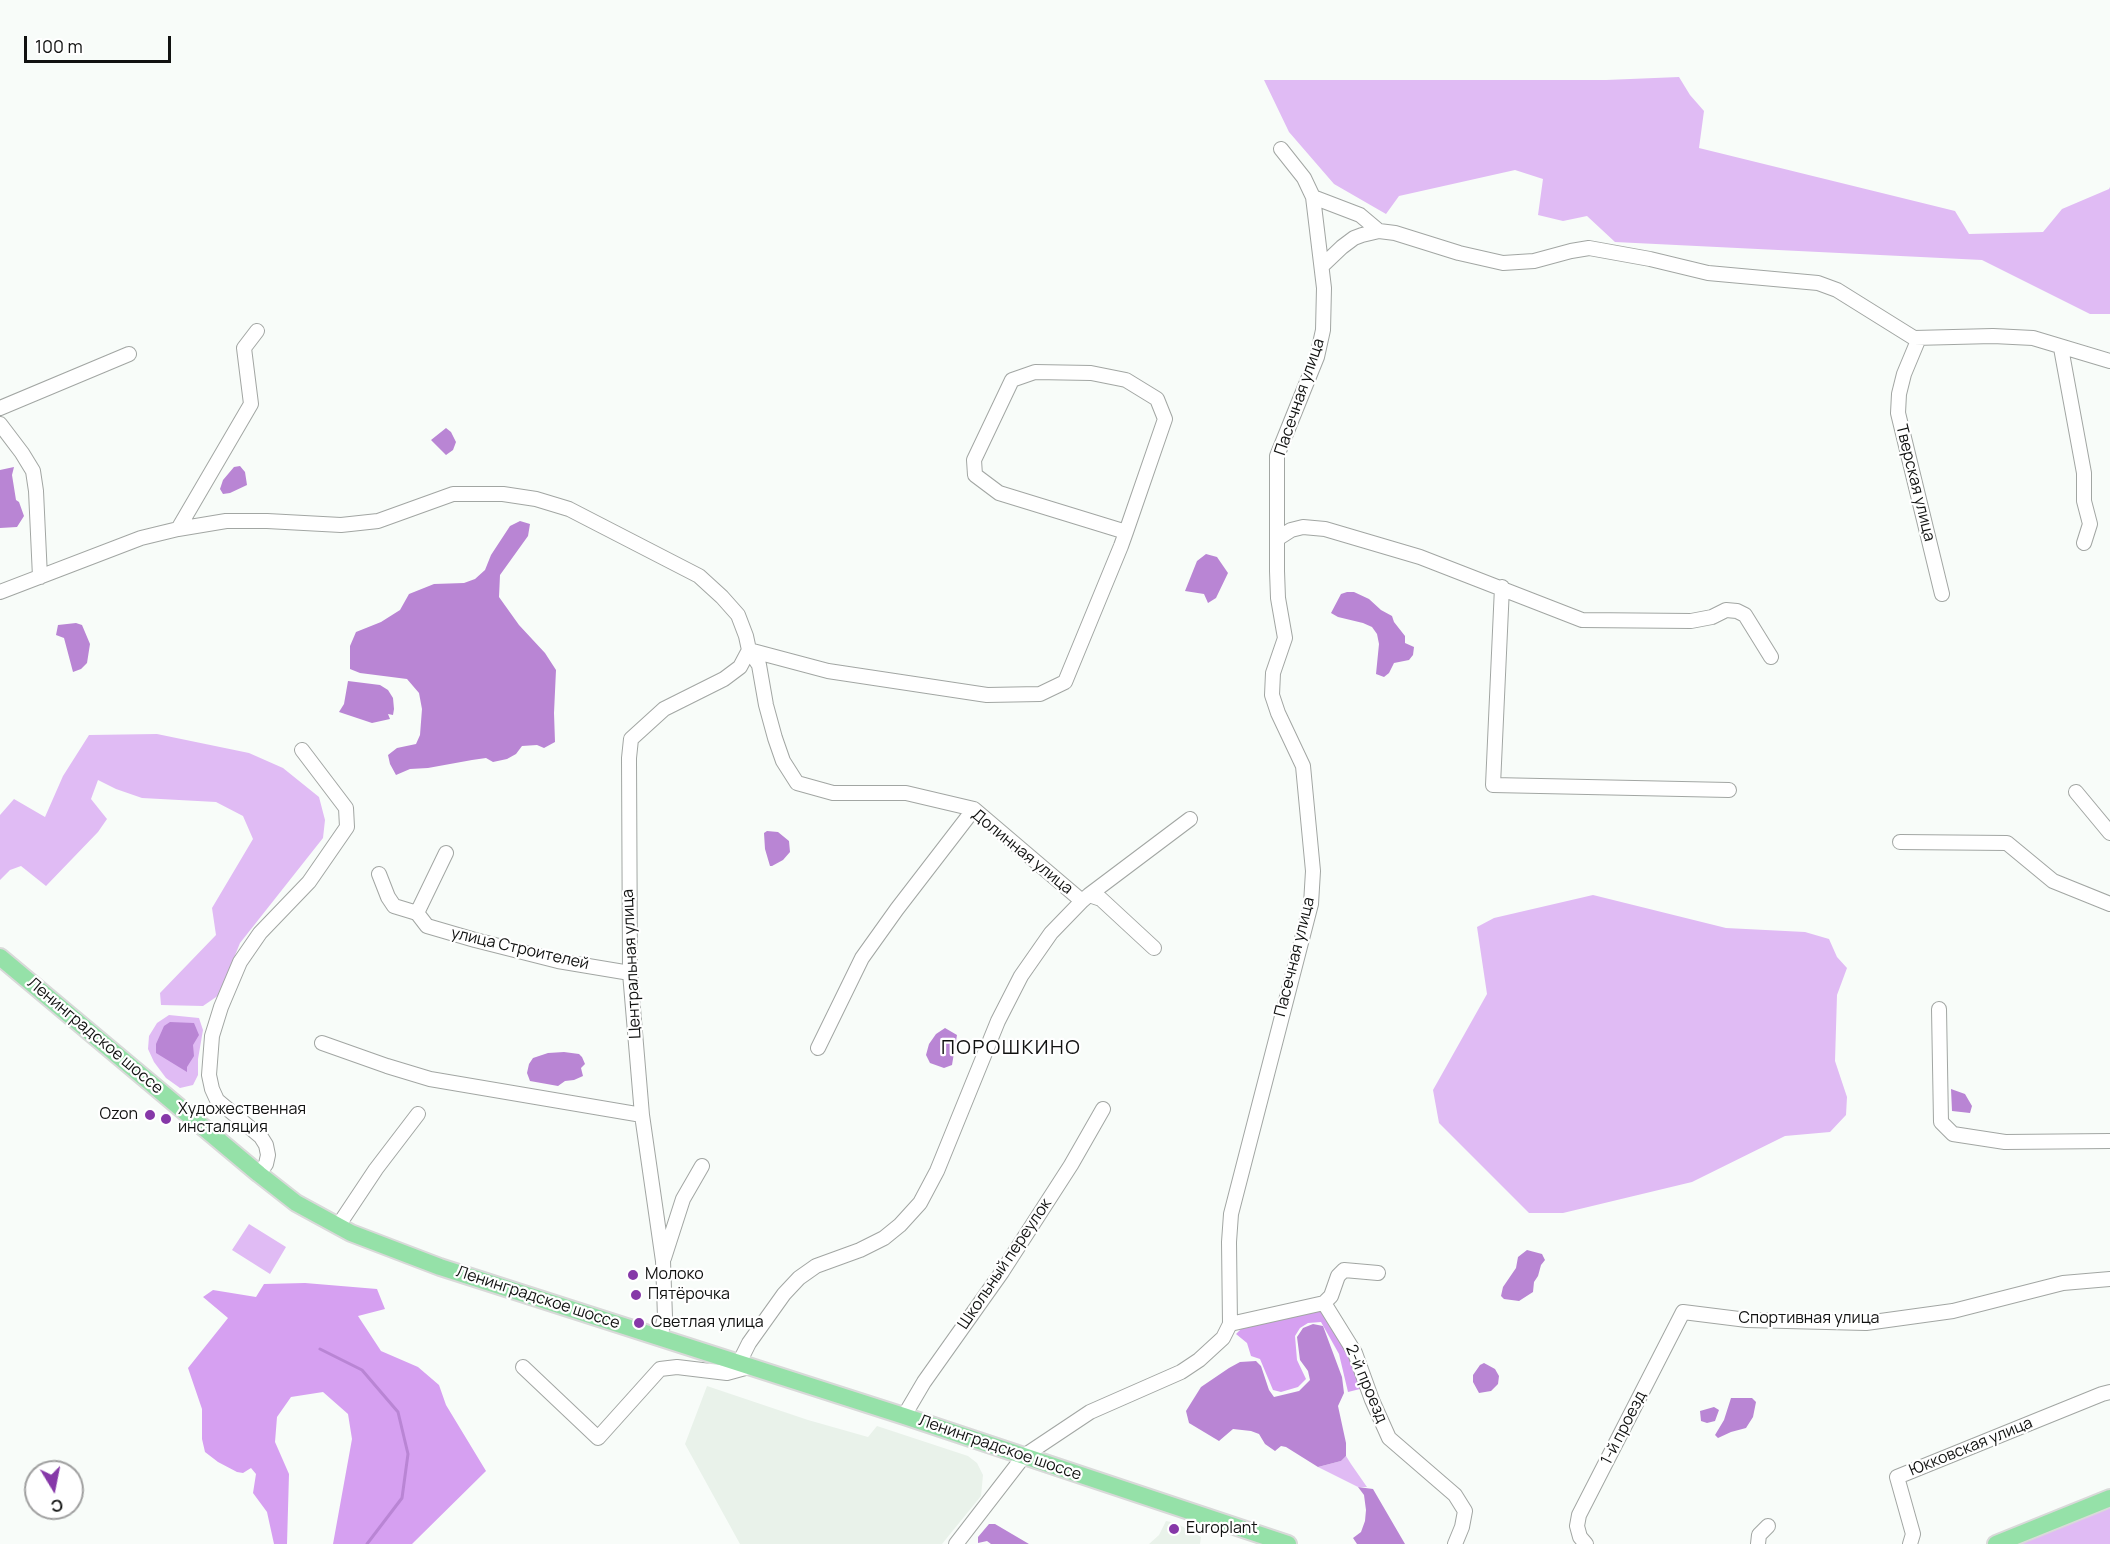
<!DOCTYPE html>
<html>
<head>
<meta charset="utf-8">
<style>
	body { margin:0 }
	#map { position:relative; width:2110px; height:1544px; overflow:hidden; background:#f8fcf9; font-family:Manrope,sans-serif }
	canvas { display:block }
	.north { position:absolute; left:24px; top:1460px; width:60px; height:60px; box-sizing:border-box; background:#fff; border:2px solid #a0a0a0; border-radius:50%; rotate:170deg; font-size:16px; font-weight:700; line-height:24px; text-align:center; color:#111211 }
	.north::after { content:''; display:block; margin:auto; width:21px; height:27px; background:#8638a8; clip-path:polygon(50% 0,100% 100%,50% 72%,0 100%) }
	.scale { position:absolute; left:24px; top:36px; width:147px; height:27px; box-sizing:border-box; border:3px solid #111211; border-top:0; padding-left:8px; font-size:18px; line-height:21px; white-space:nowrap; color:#111211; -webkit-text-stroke:4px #fff; paint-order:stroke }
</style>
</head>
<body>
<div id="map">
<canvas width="2110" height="1544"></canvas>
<div class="north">С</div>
<div class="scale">100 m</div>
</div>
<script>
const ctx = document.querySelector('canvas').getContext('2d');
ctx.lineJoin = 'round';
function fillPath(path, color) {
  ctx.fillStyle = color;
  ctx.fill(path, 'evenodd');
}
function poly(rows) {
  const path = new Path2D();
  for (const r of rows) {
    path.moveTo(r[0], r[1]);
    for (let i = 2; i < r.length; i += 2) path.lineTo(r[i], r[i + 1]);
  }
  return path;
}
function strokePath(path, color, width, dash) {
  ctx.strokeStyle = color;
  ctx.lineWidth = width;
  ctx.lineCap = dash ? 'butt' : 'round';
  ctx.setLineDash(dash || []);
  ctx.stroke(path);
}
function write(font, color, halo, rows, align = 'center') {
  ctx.font = font + ' Manrope,sans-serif';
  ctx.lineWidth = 4.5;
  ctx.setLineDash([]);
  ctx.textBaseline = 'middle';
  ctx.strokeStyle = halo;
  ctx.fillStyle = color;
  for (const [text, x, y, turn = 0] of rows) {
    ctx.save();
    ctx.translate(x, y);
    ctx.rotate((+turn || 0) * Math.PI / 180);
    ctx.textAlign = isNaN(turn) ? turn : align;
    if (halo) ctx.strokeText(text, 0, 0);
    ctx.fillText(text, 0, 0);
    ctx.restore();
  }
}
fillPath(poly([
	[707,1386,808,1420,868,1437,877,1426,968,1456,977,1463,983,1475,981,1496,942,1544,740,1544,685,1444],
	[1166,1521,1176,1523,1201,1537,1200,1544,1149,1544,1159,1535]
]), '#e9f2ea');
fillPath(poly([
	[1679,77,1690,95,1704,111,1699,148,1955,211,1969,234,2043,232,2062,209,2109,189,2110,187,2110,314,2090,314,1982,260,1615,242,1587,216,1563,221,1538,215,1543,179,1515,170,1399,196,1386,214,1334,184,1289,132,1264,80,1606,80],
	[157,734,249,753,283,768,319,797,325,820,323,838,240,943,219,995,203,1006,161,1005,160,993,216,935,212,908,253,839,243,816,216,802,142,798,116,789,98,780,91,799,107,819,98,832,46,886,21,866,10,870,0,880,0,815,14,799,45,817,63,776,89,735],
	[1593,895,1726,928,1805,932,1829,939,1837,957,1847,968,1837,995,1835,1061,1847,1097,1846,1115,1830,1132,1785,1136,1692,1182,1563,1213,1529,1213,1439,1123,1433,1090,1487,994,1477,927,1494,918],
	[169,1015,199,1018,203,1030,198,1059,198,1075,193,1085,180,1088,166,1078,154,1062,148,1049,149,1036,157,1023],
	[249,1224,286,1247,270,1274,232,1250],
	[1346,1456,1351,1464,1367,1487,1358,1487,1318,1467,1341,1461],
	[2110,1505,2110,1544,2005,1544]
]), '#e0bbf4');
fillPath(poly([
	[305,1283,377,1289,385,1309,358,1316,381,1351,418,1367,439,1385,446,1405,486,1471,412,1544,333,1544,352,1439,348,1414,323,1392,291,1397,277,1417,275,1442,289,1474,287,1544,274,1544,267,1512,253,1493,256,1474,251,1468,243,1473,237,1472,218,1462,205,1452,202,1439,202,1409,188,1368,228,1318,203,1297,213,1290,256,1297,264,1284],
	[1324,1310,1345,1342,1364,1388,1348,1392,1339,1354,1321,1322,1308,1323,1300,1328,1295,1336,1297,1360,1306,1379,1298,1387,1281,1392,1273,1390,1260,1359,1251,1356,1247,1343,1236,1334,1241,1329]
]), '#d6a0f1');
fillPath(poly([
	[446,428,451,432,456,442,453,450,446,455,431,440],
	[240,466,245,472,247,485,230,493,223,494,220,489,223,480,234,467],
	[14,467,12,475,16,500,19,502,24,516,17,527,0,528,0,470],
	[520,521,530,524,528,536,500,575,499,597,519,625,545,653,556,670,554,713,555,742,544,748,537,745,522,746,516,754,507,759,493,762,486,758,472,760,428,768,410,769,396,775,390,764,388,755,397,748,416,744,420,735,422,709,419,693,407,679,360,673,350,669,350,646,356,632,381,622,400,610,409,594,434,584,464,583,475,579,485,570,491,555,510,526],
	[1206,554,1217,557,1228,573,1216,598,1208,603,1204,594,1185,591,1197,561],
	[1347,592,1354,592,1369,599,1381,610,1392,616,1394,622,1405,636,1405,643,1414,647,1413,655,1409,660,1394,663,1389,673,1384,677,1376,674,1379,644,1377,634,1372,627,1363,623,1338,617,1331,613,1341,594],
	[76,623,82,625,90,644,87,663,81,669,73,672,64,638,56,635,58,625],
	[348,681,380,685,388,690,393,698,394,709,393,715,388,714,390,719,372,723,339,712,344,704],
	[767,831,778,832,789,841,790,852,783,860,772,866,770,866,765,849,764,833],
	[170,1022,194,1023,199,1035,193,1045,194,1056,187,1067,187,1072,156,1053,156,1044,164,1026],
	[945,1028,957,1035,952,1065,944,1068,930,1063,926,1055,929,1044,936,1034],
	[564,1052,579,1054,582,1057,585,1064,581,1068,583,1076,574,1080,565,1081,558,1086,530,1081,527,1073,529,1064,533,1058,548,1053],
	[1951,1089,1965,1094,1972,1106,1970,1113,1952,1111],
	[1527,1250,1542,1254,1545,1260,1541,1265,1538,1276,1534,1282,1533,1292,1519,1301,1504,1299,1501,1296,1503,1287,1516,1268,1518,1257],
	[1313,1324,1323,1326,1342,1377,1344,1393,1338,1406,1346,1443,1346,1456,1341,1461,1318,1467,1286,1447,1281,1446,1275,1451,1265,1444,1259,1434,1251,1431,1233,1429,1219,1441,1189,1423,1186,1411,1201,1387,1229,1368,1240,1362,1256,1361,1261,1366,1269,1390,1274,1397,1299,1391,1310,1380,1308,1371,1300,1360,1297,1337,1303,1328],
	[1484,1363,1495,1369,1499,1376,1498,1384,1491,1391,1479,1393,1473,1382,1473,1375,1480,1365],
	[1731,1398,1752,1398,1756,1402,1753,1417,1746,1428,1731,1432,1718,1438,1715,1435,1724,1420],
	[1714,1407,1719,1410,1715,1421,1707,1423,1701,1421,1700,1411],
	[1358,1487,1373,1489,1405,1544,1357,1544,1353,1538,1361,1532,1365,1521,1366,1510,1364,1495],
	[989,1524,995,1524,1029,1544,991,1544,987,1541,978,1543,978,1537]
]), '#b985d4');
strokePath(poly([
	[320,1349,362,1370,398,1412,408,1454,402,1498,367,1544]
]), '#b985d4', 3);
const minor = poly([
	[1313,197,1360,215,1379,231],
	[1322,266,1342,247,1354,238,1362,235,1379,231,1395,233,1459,253,1503,263,1534,261,1571,251,1589,248,1650,259,1708,273,1818,283,1837,290,1914,338,1993,336,2033,338,2110,361],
	[1919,338,1904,374,1899,394,1898,413,1942,594],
	[2061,348,2084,473,2084,501,2090,524,2084,543],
	[0,408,129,354],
	[0,424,22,453,33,471,36,491,40,577],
	[178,529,251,404,244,348,257,331],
	[1277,539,1291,530,1303,527,1325,529,1420,557,1582,620,1691,621,1712,617,1726,610,1737,611,1745,615,1771,657],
	[1502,587,1493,785,1729,790],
	[0,592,141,538,178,529,226,521,267,521,341,525,378,521,453,494,503,494,536,499,569,509,699,576,722,597,738,615,746,636,749,650,759,665,766,705,775,738,783,761,797,783,833,793,906,793,974,809,1082,901,1089,895,1101,899,1154,948],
	[749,650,828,671,987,695,1040,694,1065,682,1121,546,1126,532,1165,419,1157,399,1126,380,1091,373,1035,372,1012,380,974,460,975,475,999,493,1126,532],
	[2076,792,2110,833],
	[1900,842,2007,843,2053,881,2110,904],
	[379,874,388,897,394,906,417,913],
	[1089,895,1190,819],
	[417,913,427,926,475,940,558,961,630,973],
	[417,913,446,853],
	[1939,1009,1941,1122,1953,1134,2005,1142,2110,1141],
	[322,1043,387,1066,430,1079,642,1115],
	[818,1048,862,958,897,909,974,809],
	[259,1174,266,1164,268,1155,266,1145,261,1137,217,1100,212,1089,209,1075,212,1036,221,1007,240,962,260,933,309,882,347,827,346,808,302,750],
	[338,1226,376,1169,418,1114],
	[664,1258,683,1199,702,1166],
	[1324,1303,1355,1353,1372,1400,1389,1438,1455,1495,1465,1511,1462,1527,1455,1544],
	[1230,1324,1324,1303,1331,1296,1338,1276,1344,1270,1378,1273],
	[660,1337,665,1317,663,1261,642,1115,630,973,629,758,631,739,664,709,724,679,740,667,749,650],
	[739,1363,749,1343,784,1294,799,1278,816,1266,860,1250,884,1238,900,1225,920,1203,937,1171,998,1021,1021,976,1051,933,1082,901],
	[523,1367,598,1438,660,1369,677,1367,727,1373,749,1367],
	[904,1416,924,1382,1002,1272,1071,1165,1103,1109],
	[956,1544,1024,1456,1090,1412,1181,1372,1199,1360,1223,1338,1230,1324,1229,1242,1231,1214,1311,904,1313,871,1303,766,1278,713,1272,695,1273,673,1285,638,1278,598,1277,571,1277,456,1317,357,1323,330,1324,288,1313,197,1304,178,1281,149],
	[1586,1544,1580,1537,1577,1526,1579,1515,1683,1312,1747,1320,1866,1323,1953,1311,2063,1283,2110,1279],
	[1758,1544,1759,1535,1768,1526],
	[1910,1544,1913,1534,1897,1477,2102,1394,2110,1392]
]);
const major = poly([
	[0,957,259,1174,296,1203,351,1233,440,1267,904,1416,1288,1544],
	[1996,1544,2110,1498]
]);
strokePath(minor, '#a2a6a3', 16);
strokePath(major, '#d9d9d9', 20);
strokePath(minor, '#fff', 14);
strokePath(major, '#95e1a8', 16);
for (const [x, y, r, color] of [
	[150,1115,6,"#8638a8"],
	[166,1119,6,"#8638a8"],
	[633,1275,6,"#8638a8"],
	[636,1295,6,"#8638a8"],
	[639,1323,6,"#8638a8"],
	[1174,1529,6,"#8638a8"]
]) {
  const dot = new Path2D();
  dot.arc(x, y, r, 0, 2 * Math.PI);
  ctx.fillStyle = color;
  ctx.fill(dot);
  strokePath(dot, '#fff', 2);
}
write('16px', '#111211', '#fff', [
	["Пасечная улица",1300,397,-71],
	["Тверская улица",1915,483,76],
	["Долинная улица",1022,852,39],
	["улица Строителей",520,949,13],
	["Пасечная улица",1295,957,-76],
	["Центральная улица",632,964,-93],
	["Ленинградское шоссе",95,1036,40],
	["Школьный переулок",1005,1264,-56],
	["Ленинградское шоссе",538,1298,18],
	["Спортивная улица",1809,1319],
	["2-й проезд",1366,1384,67],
	["1-й проезд",1624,1428,-63],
	["Юкковская улица",1971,1447,-22],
	["Ленинградское шоссе",1000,1448,19]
]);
write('16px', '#111211', '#fff', [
	["Художественная",178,1110],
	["инсталяция",178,1128],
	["Ozon",138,1115,"right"],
	["Молоко",645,1275],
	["Пятёрочка",648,1295],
	["Светлая улица",651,1323],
	["Europlant",1186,1529]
], 'left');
ctx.letterSpacing = '1.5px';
write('20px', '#111211', '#fff', [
	["ПОРОШКИНО",1011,1048]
]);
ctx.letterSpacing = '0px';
</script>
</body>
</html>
